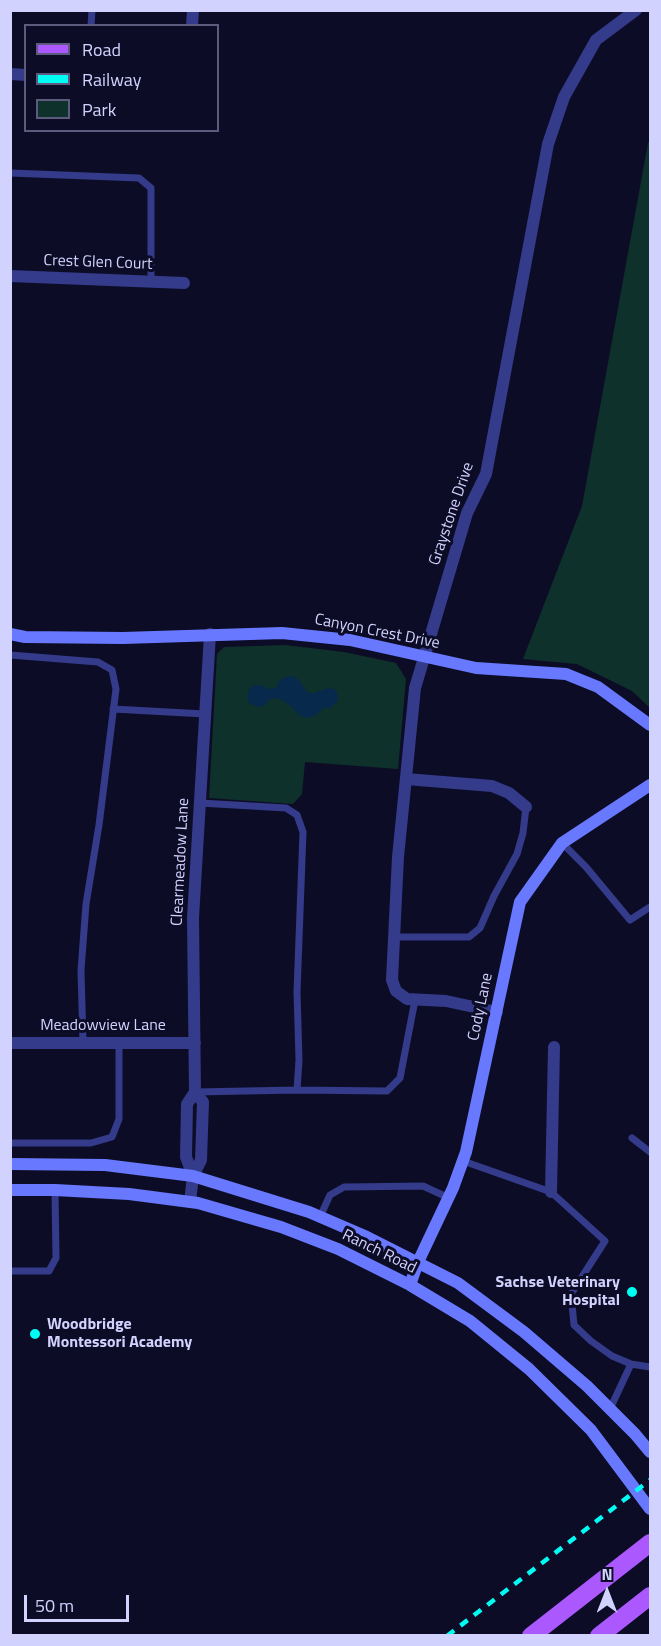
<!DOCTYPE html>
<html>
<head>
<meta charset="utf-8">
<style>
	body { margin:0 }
	#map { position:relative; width:661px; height:1646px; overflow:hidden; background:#0d0c26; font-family:"Titillium Web",sans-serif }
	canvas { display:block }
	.frame { position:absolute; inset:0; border:12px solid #d2d2ff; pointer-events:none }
	.legend { position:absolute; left:24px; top:24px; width:195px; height:108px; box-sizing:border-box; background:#0d0c26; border:2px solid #5c5b7d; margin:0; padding:8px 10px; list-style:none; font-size:18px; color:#d2d2ff }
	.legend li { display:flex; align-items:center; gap:12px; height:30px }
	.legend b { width:30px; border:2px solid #5c5b7d }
	.north { position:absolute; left:577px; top:1562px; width:60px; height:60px; -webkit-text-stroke:4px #0d0c26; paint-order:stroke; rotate:0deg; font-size:16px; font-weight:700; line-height:24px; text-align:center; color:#d2d2ff }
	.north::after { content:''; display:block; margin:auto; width:21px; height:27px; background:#d2d2ff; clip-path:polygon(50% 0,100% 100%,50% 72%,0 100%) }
	.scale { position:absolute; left:24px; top:1595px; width:105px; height:27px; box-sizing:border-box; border:3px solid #d2d2ff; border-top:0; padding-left:8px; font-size:18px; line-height:21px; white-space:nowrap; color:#d2d2ff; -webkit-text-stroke:4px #0d0c26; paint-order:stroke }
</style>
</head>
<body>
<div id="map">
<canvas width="661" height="1646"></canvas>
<div class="frame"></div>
<ul class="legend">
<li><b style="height:8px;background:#ab59ff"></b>Road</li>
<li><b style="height:8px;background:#00fdf4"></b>Railway</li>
<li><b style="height:16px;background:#0f312b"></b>Park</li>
</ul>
<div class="north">N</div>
<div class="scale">50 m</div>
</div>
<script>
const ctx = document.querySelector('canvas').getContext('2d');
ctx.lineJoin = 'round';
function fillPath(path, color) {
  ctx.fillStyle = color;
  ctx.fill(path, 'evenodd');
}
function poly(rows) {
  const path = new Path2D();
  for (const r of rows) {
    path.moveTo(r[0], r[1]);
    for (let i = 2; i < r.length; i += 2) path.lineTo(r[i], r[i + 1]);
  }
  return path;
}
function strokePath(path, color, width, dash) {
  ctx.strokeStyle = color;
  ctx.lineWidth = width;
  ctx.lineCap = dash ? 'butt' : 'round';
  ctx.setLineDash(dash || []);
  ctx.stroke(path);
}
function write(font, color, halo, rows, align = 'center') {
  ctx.font = font + ' "Titillium Web",sans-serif';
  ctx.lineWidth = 6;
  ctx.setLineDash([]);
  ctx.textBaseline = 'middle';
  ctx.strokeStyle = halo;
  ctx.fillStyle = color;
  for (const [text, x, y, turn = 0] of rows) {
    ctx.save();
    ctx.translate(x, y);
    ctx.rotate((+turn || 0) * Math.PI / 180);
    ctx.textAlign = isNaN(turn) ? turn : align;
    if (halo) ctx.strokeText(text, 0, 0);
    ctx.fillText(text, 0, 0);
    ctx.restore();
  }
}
fillPath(poly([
	[650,140,650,708,632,691,577,664,523,659,582,506,648,143],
	[285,645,344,652,396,663,406,679,398,769,305,762,302,794,293,804,209,798,217,654,224,647]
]), '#0f312b');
fillPath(poly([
	[293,676,299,680,307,692,314,693,328,688,334,689,337,692,338,701,330,708,324,708,315,716,307,718,299,715,291,706,278,698,269,700,265,705,259,707,250,704,247,697,249,690,253,685,262,685,268,689,276,688,279,681,285,677]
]), '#07294b');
strokePath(poly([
	[91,26,92,10],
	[10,173,139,178,151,188,151,281],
	[10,655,98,662,112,670,116,689,99,825,86,904,81,970,83,1043],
	[113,709,205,714],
	[562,843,586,867,630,920,650,907],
	[394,937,469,937,480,928,494,896,517,854,523,833,526,807],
	[297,1090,387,1091,400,1078,415,1000],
	[195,1092,297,1090,299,1060,297,992,303,832,297,815,286,808,200,803],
	[632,1138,650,1152],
	[10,1143,91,1143,112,1137,119,1119,119,1042],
	[463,1161,551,1192,605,1241,571,1294,574,1325,591,1341,612,1356,631,1364,650,1367],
	[320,1217,330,1195,344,1187,423,1186,449,1198],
	[10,1271,49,1271,56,1258,55,1190],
	[610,1409,631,1364]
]), '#333b8a', 7);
strokePath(poly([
	[192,26,193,10],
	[10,74,26,75],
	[10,276,184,283],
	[406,779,492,786,509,793,526,807],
	[497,1012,446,1001,407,999,396,991,392,980,398,857,415,688,467,513,486,474,548,144,564,97,596,40,636,10],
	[10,1043,195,1043],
	[193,1176,186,1157,187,1104,195,1092,193,918,210,634],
	[551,1192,554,1047],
	[190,1202,193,1176,201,1160,203,1102,195,1092]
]), '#333b8a', 12);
strokePath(poly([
	[10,634,25,637,123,638,282,633,350,640,476,668,566,674,598,687,650,725],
	[10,1164,105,1165,193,1176,309,1212,367,1237,458,1283,524,1332,587,1386,635,1434,650,1452],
	[10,1190,55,1190,129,1194,198,1203,281,1227,338,1249,410,1285,470,1321,529,1369,591,1430,650,1509],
	[410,1285,418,1262,453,1188,466,1152,520,902,562,843,650,785]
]), '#6979ff', 12);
strokePath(poly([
	[531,1636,650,1543],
	[599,1636,650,1596]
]), '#ab59ff', 18);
strokePath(poly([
	[447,1636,650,1480]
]), '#00fdf4', 4.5, [9, 8]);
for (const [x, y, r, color] of [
	[632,1292,6,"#00fdf4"],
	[35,1334,6,"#00fdf4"]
]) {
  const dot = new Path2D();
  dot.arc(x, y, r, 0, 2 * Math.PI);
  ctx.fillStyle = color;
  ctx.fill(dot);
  strokePath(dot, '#0d0c26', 2);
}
write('16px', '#d2d2ff', '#0d0c26', [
	["Crest Glen Court",98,263,2],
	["Graystone Drive",452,514,-71],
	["Canyon Crest Drive",377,632,11],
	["Clearmeadow Lane",181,862,-87],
	["Cody Lane",481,1007,-78],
	["Meadowview Lane",103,1026],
	["Ranch Road",379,1252,26]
]);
write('bold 16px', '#d2d2ff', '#0d0c26', [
	["Sachse Veterinary",620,1283],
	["Hospital",620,1301],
	["Woodbridge",47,1325,"left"],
	["Montessori Academy",47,1343,"left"]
], 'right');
</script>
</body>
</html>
